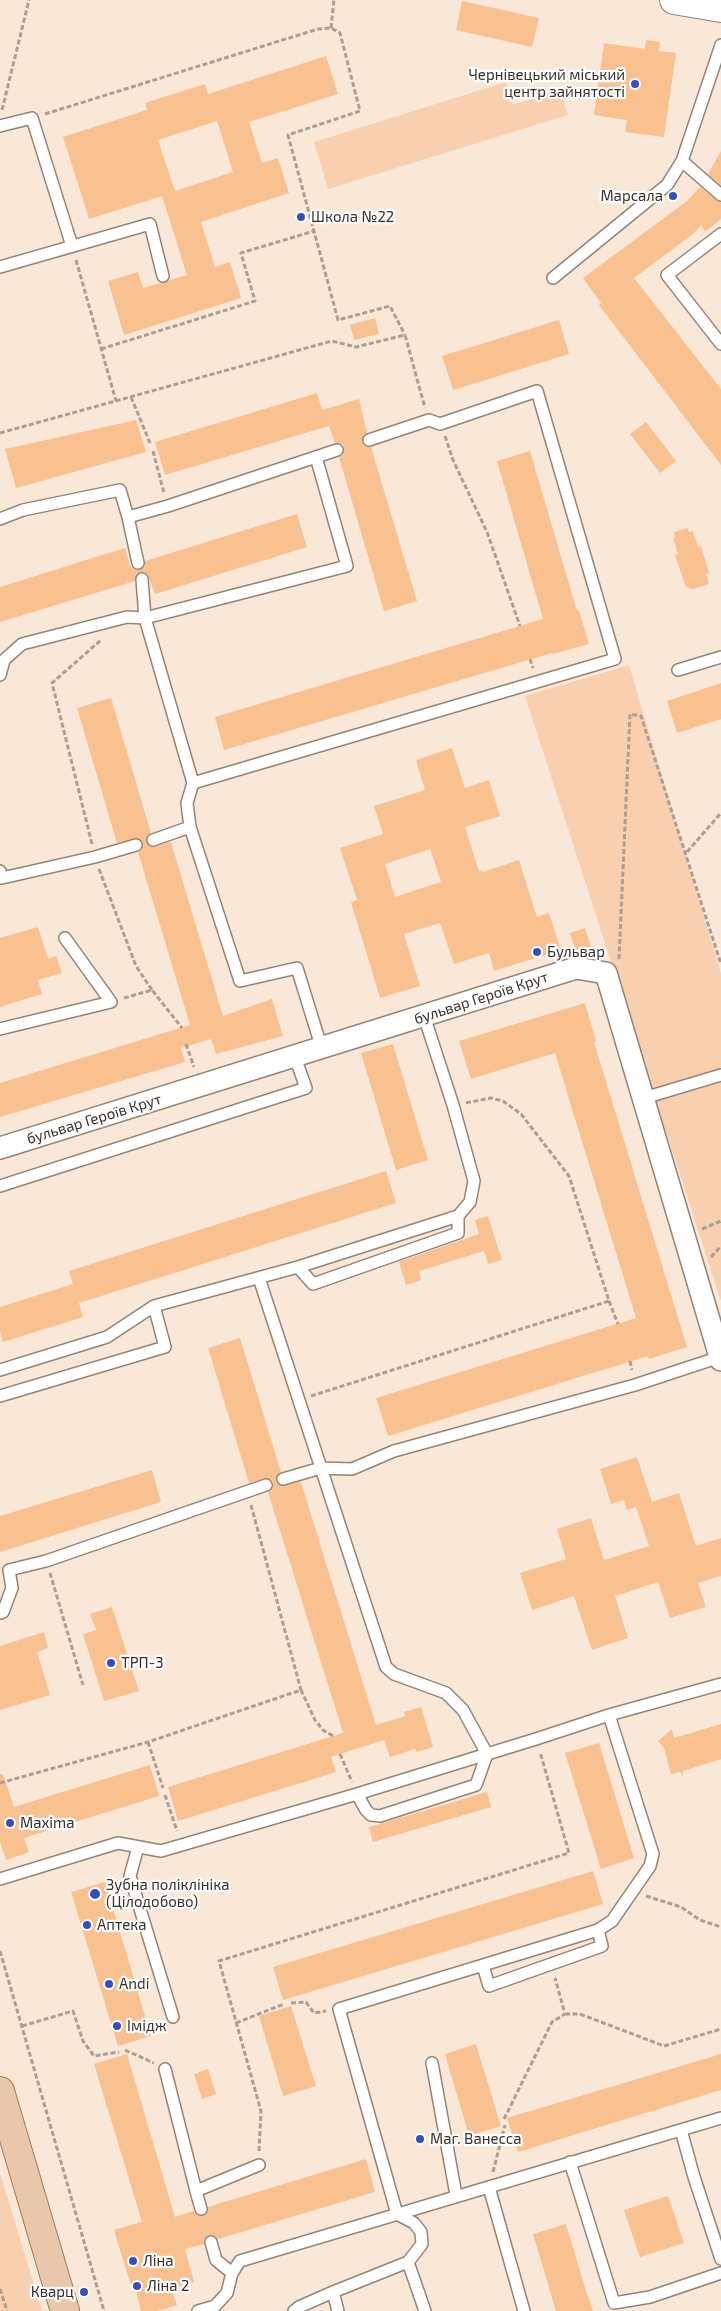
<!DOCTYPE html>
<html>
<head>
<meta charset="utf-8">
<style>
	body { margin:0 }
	canvas { display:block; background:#f9e7d8 }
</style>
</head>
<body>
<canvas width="721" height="2311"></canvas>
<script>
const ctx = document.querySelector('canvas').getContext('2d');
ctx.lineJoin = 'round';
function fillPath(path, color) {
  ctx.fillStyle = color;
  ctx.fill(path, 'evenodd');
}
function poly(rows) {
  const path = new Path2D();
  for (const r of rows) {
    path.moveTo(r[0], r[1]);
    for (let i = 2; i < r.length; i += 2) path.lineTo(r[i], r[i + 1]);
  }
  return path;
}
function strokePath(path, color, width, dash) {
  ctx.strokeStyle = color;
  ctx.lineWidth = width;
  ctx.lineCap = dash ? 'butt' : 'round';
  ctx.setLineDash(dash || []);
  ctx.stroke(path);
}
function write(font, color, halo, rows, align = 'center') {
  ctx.font = font + ' "Exo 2",sans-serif';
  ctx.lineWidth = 4.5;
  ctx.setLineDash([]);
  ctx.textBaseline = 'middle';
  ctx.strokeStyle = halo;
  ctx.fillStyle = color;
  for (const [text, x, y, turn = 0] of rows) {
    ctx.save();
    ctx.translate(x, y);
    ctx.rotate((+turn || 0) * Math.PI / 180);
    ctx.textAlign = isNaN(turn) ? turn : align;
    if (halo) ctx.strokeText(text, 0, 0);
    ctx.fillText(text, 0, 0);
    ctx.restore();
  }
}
fillPath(poly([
	[506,82,513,105,560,90,568,115,328,189,314,142],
	[629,665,721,974,721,1301,525,696],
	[0,2173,42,2311,0,2311]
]), '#f8d0af');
fillPath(poly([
	[462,1,539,18,532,47,456,30],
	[646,40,660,42,659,51,676,53,664,137,625,132,627,120,594,115,604,43,645,49],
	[326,56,338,94,249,122,262,163,278,158,289,193,201,222,215,267,230,262,241,298,124,335,108,281,138,272,143,288,187,275,162,196,89,219,63,137,147,110,145,103,205,84,208,94],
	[217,121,233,172,175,191,158,140],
	[721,151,721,185,708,174],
	[700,187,721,202,721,219,705,232,701,225,693,234,634,278,721,389,721,465,599,305,601,303,583,278,687,201],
	[375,318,379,334,354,340,350,325],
	[559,320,569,354,453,390,442,356],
	[317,393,322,410,359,399,367,433,363,435,362,442,364,446,371,447,417,601,384,611,339,457,343,455,344,448,342,444,335,443,329,426,165,475,155,442],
	[136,420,146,452,16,488,5,449],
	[646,422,676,461,660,473,630,434],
	[530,451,577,611,579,610,589,644,553,654,552,653,224,750,215,717,543,619,497,461],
	[297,514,307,547,155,594,148,575,141,572,136,575,135,581,0,622,0,587,125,548,130,566,135,570,140,570,145,566,145,561],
	[688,528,689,532,693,531,698,547,701,546,709,573,706,574,709,584,693,589,686,587,675,555,678,554,673,538,675,538,674,532],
	[721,683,721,719,677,733,667,701],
	[111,698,151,833,147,836,146,842,152,847,171,842,223,1016,272,999,283,1036,216,1054,211,1039,181,1048,185,1062,0,1117,0,1083,190,1025,138,852,143,847,143,842,137,838,117,843,77,708],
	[452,748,465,788,489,780,500,816,465,827,479,871,482,870,483,872,519,860,537,917,549,913,561,950,494,971,489,953,454,964,440,923,404,934,420,986,380,998,351,902,357,900,340,848,383,834,374,806,425,790,416,760],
	[430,849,441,882,395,897,385,864],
	[38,927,48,959,56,956,62,973,38,980,42,994,0,1007,0,938],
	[585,928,591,947,576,952,570,933],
	[585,1003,596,1041,594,1042,687,1347,649,1359,648,1356,388,1436,376,1398,636,1318,555,1053,471,1079,459,1041],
	[393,1044,428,1160,396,1170,361,1053],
	[386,1171,396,1203,79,1303,83,1317,3,1342,0,1331,0,1307,73,1284,69,1271],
	[488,1216,502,1260,488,1264,484,1251,419,1271,421,1280,406,1285,399,1262,479,1234,475,1220],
	[240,1338,281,1472,276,1477,276,1482,282,1486,301,1482,376,1725,405,1716,404,1712,421,1707,433,1747,417,1752,415,1749,390,1757,384,1740,331,1757,336,1772,178,1821,168,1787,343,1733,268,1492,273,1487,273,1482,267,1478,249,1483,208,1348],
	[637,1457,652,1502,679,1493,696,1546,721,1538,721,1576,698,1583,706,1607,670,1618,658,1582,615,1596,628,1638,592,1650,574,1596,532,1610,520,1573,566,1559,557,1529,591,1518,604,1560,649,1546,636,1507,627,1510,624,1500,611,1504,600,1469],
	[152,1470,161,1502,0,1552,0,1516],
	[112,1607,139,1691,104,1701,83,1634,96,1630,90,1614],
	[44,1632,48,1648,37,1652,50,1695,0,1710,0,1646],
	[721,1724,721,1759,683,1771,683,1776,680,1772,671,1774,664,1748,658,1741,672,1729,674,1738],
	[599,1743,634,1858,601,1869,565,1753],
	[150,1765,159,1796,24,1838,29,1852,6,1860,0,1841,0,1774,3,1774,14,1807],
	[487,1792,491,1807,373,1842,369,1827],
	[593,1871,603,1904,283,2000,273,1967],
	[105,1882,151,2036,118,2046,71,1892],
	[291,2006,316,2086,283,2096,259,2016],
	[476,2044,501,2126,469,2136,445,2054],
	[127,2054,175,2217,194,2211,199,2216,203,2216,208,2211,208,2207,366,2159,375,2192,218,2239,213,2235,209,2235,204,2240,204,2244,185,2249,194,2282,171,2289,177,2305,158,2311,141,2311,136,2291,133,2292,114,2230,142,2222,94,2064],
	[721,2054,721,2090,518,2152,507,2118],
	[208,2069,216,2094,202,2099,194,2074],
	[668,2196,684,2243,640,2257,624,2210],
	[566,2224,586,2291,593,2311,556,2311,533,2234]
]), '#fac190');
const service = poly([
	[0,126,32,118,72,246],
	[682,161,721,195],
	[721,234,667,275,721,344],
	[0,267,150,224,163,276],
	[553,278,667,185,682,161,721,45],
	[128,517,138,563],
	[0,519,23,510,120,490,128,517,168,506,337,450],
	[142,579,145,618,193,783,187,803,190,827,240,981,297,968,322,1049],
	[678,670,721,657],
	[0,675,4,660,22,644,127,617,145,618,347,566,316,457],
	[193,783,615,659,537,391,440,424,429,420,369,440],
	[153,840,190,827],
	[0,871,2,878,95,857,136,845],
	[0,1029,111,1002,65,938],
	[644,1098,721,1075],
	[0,1186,306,1088,295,1057],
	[298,1267,313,1284,458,1233,458,1216],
	[259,1278,386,1667,394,1674,446,1693,463,1710,487,1754,476,1785,380,1816,371,1815,366,1810,357,1794],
	[0,1370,107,1337,154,1306,298,1267,458,1216,470,1202,474,1181,453,1105,424,1016],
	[0,1396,165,1347,154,1306],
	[283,1479,321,1468,352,1469,394,1451,635,1385,720,1357],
	[0,1613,3,1612,12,1588,9,1570,46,1561,266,1485],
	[138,1847,130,1876,173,2017],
	[0,1879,118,1843,161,1851,357,1794,536,1739,609,1715,721,1684],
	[483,1966,489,1986,602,1946,598,1930],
	[432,2063,456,2195],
	[165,2069,196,2191,259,2165],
	[681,2130,694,2177,721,2259],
	[570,2162,614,2303,650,2297,721,2273],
	[489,2187,524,2311],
	[196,2191,201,2209],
	[211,2242,216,2260,232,2273],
	[408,2262,425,2311],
	[333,2292,338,2311],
	[198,2311,215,2306,227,2293,232,2273,240,2261,721,2118],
	[294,2311,299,2307,333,2292,408,2262,422,2244,421,2232,414,2223,397,2214,339,2009,598,1930,612,1921,650,1866,653,1854,609,1715]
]);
const minor = poly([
	[0,1148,576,968,606,973,721,1360]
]);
const tertiary = poly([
	[674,0,721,8]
]);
const primary = poly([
	[0,2091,65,2311]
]);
strokePath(service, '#948476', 14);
strokePath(minor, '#948476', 24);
strokePath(tertiary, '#948476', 30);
strokePath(primary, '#a17a58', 30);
strokePath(poly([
	[331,28,334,0],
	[2,110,29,0],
	[45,114,318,29,331,28,340,33,360,111,288,135,338,320,390,306,405,335],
	[76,260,116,401],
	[101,349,255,301,241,253,314,231],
	[131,397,150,443],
	[0,433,332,341,356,347,405,335,425,408],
	[445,436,453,460,487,532,520,626],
	[153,451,164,493],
	[530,659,533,668],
	[92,844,52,683,101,640],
	[687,852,721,813],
	[99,869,136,966,152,990],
	[619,959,630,714,641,716,721,964],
	[124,998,152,990,182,1028],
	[186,1044,194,1067],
	[702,1229,721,1221],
	[711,1257,721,1246],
	[609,1301,618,1324],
	[630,1361,632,1370],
	[311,1396,609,1301,569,1176,521,1114,503,1101,491,1098,465,1103],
	[251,1505,301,1690],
	[50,1573,83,1685],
	[148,1742,163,1788],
	[340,1754,352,1782],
	[0,1783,148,1742,301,1690,315,1720,323,1730,333,1736],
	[165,1795,177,1831],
	[646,1896,681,1907,700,1920,721,1927],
	[0,1951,104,2311],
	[291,2003,306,2002,314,2013,326,2011],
	[565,2014,580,2014,664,2046,721,2029],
	[236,2023,284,2004],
	[22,2026,73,2011,83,2041,94,2056,119,2052],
	[125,2050,154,2063],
	[504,2119,552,2022,565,2014,555,1978],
	[259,2151,261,2111,219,1961,569,1853,540,1752],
	[493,2172,505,2125],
	[0,2289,7,2311]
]), '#ac9e93', 3, [5, 2.5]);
strokePath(service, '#fff', 11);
strokePath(minor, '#fff', 21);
strokePath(tertiary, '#fff', 28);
strokePath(primary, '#e9c7aa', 28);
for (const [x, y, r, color] of [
	[635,84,5,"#324ebf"],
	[673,196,5,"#324ebf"],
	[301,217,5,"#324ebf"],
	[537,952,5,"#324ebf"],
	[111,1663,5,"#324ebf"],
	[10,1823,5,"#324ebf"],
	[95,1894,6,"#324ebf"],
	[87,1925,5,"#324ebf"],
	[109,1984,5,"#324ebf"],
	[117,2026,5,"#324ebf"],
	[420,2139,5,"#324ebf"],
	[133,2261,5,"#324ebf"],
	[137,2286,5,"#324ebf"],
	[84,2292,5,"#324ebf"]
]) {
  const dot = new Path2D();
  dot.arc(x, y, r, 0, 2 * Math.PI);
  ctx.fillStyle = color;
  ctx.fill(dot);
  strokePath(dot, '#fff', 2);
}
write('15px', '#38312b', '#fff', [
	["Чернівецький міський",625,75,"right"],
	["центр зайнятості",625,92,"right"],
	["Марсала",663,196,"right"],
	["Школа №22",311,217],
	["Бульвар",547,952],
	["ТРП-3",121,1663],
	["Maxima",20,1823],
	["Зубна поліклініка",106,1885],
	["(Цілодобово)",106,1902],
	["Аптека",97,1925],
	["Andi",119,1984],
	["Імідж",127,2026],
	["Маг. Ванесса",430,2139],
	["Ліна",143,2261],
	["Ліна 2",147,2286],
	["Кварц",74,2292,"right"]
], 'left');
write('15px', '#38312b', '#fff', [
	["бульвар Героїв Крут",481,998,-18],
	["бульвар Героїв Крут",94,1119,-17]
]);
</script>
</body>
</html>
